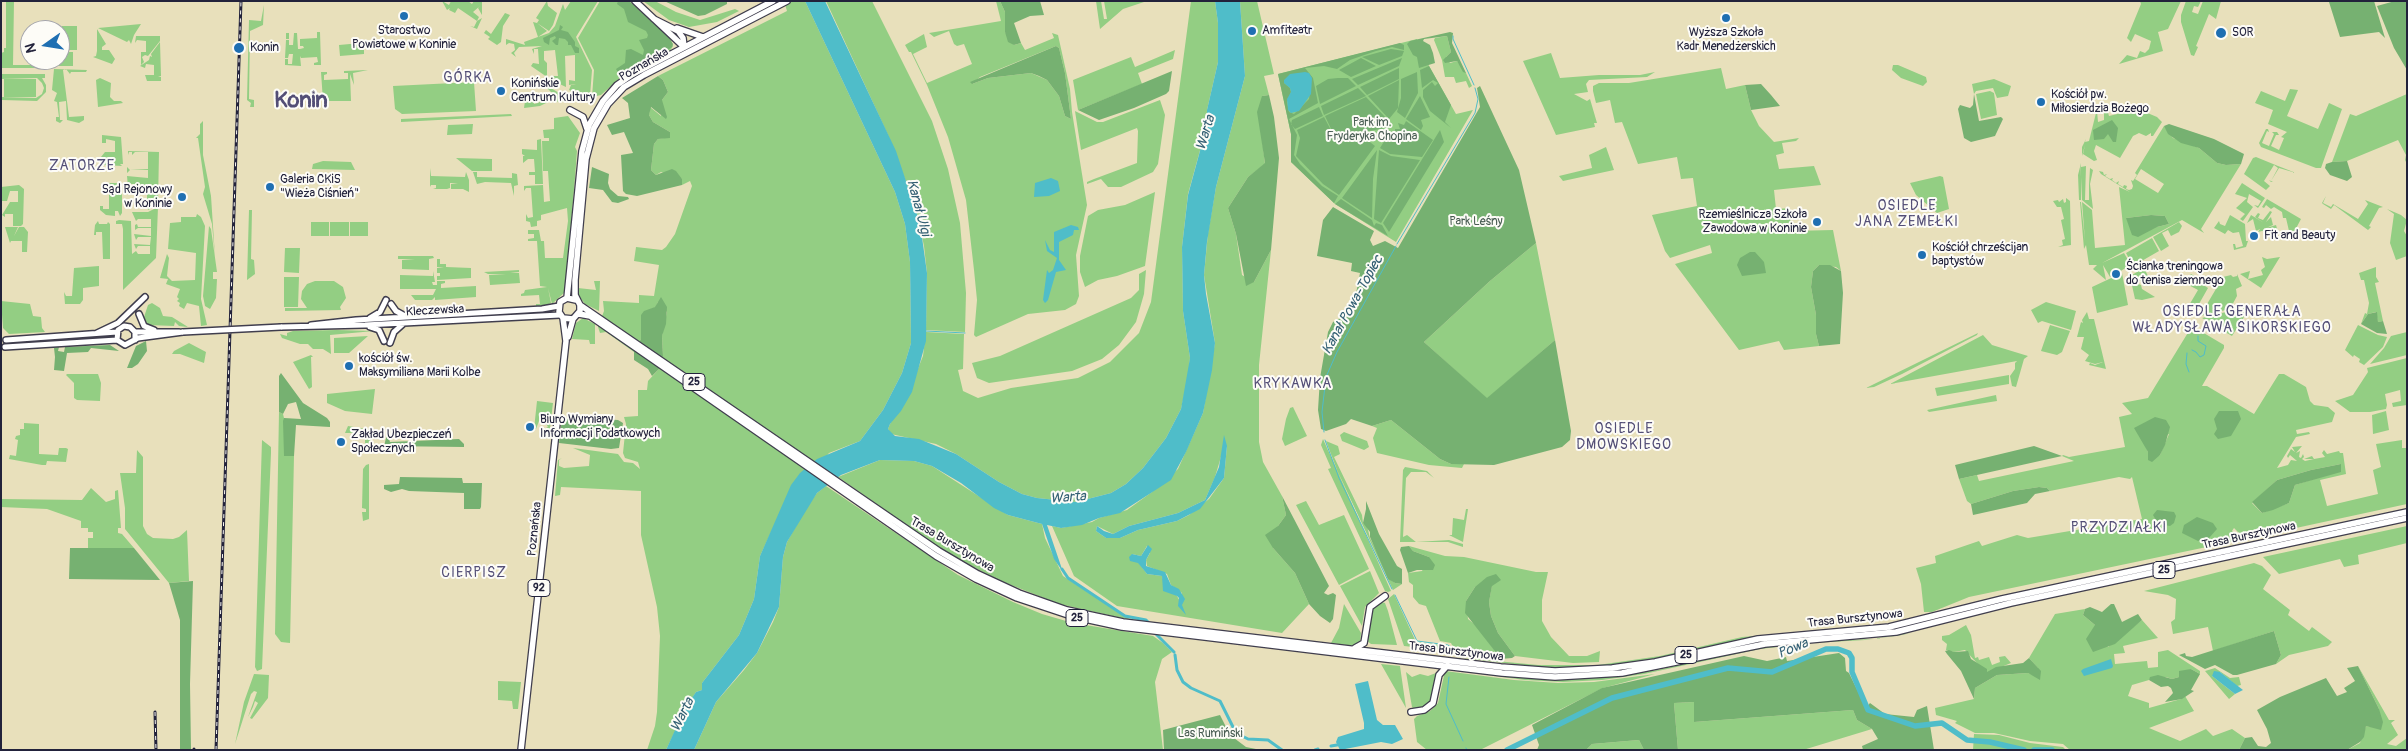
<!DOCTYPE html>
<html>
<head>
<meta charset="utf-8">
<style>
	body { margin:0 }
	#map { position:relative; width:2408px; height:751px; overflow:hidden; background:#e8e0bb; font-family:Pangolin,sans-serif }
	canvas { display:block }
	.frame { position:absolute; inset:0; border:2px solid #22223b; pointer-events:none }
	.north { position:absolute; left:20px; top:20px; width:50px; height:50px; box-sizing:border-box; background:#fdfcf7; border:1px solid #a5a5ac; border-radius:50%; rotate:257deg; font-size:14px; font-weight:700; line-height:20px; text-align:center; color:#22223b }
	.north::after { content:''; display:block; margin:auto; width:18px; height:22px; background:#1f6fb2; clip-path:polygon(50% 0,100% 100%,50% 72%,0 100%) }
</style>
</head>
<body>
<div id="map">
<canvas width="2408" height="751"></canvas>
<div class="frame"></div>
<div class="north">N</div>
</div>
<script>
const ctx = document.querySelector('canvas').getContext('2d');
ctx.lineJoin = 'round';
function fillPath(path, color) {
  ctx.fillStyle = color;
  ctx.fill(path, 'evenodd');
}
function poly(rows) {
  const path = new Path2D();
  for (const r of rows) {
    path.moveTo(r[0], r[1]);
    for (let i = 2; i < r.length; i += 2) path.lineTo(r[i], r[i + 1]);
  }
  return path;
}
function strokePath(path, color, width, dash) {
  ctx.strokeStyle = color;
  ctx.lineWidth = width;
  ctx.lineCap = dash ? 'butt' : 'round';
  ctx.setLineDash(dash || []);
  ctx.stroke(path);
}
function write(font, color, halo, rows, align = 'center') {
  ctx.font = font + ' Pangolin,sans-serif';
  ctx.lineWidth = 4;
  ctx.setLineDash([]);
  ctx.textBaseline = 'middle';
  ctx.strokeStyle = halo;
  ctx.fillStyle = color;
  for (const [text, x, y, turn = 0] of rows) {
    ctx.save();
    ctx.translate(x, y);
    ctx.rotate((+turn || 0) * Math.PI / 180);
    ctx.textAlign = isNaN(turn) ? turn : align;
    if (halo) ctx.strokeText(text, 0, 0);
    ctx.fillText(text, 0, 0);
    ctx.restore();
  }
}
fillPath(poly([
	[6,1,14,1,13,65,38,65,42,68,1,68,1,53,4,52,4,48,6,48],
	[442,1,449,5,451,1,468,1,472,4,474,1,482,1,482,15,478,8,480,6,473,12,479,17,477,21,482,18,477,29,470,26,474,27,477,21,458,8,455,13,449,10,450,8,447,10],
	[547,1,548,6,557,13,553,25,549,31,537,23,547,31,538,37,533,22,537,23,539,20,536,18],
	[571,1,598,1,576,37,592,70,590,96,582,96,569,90,571,85,576,84,569,85,569,80,575,81,575,55,565,56,566,87,551,80,553,76,558,76,555,50,544,51,544,60,547,63,547,77,531,66,533,63,539,64,538,49,534,49,534,54,532,49,542,46,519,47,514,53,516,57,511,53,515,50,514,44,509,43,506,45,506,39,525,45,524,42,549,33,555,26,563,4,565,10],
	[600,1,629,1,669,37,673,46,670,51,621,77,601,95,592,97,594,70,578,38],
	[643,1,655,1,676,12,700,20,735,9,739,11,717,22,689,27,669,20],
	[784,1,805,1,895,192,905,224,910,262,911,343,902,373,883,410,860,441,829,453,772,530,760,556,754,599,739,635,702,683,702,690,696,692,686,708,666,750,647,750,655,726,657,712,660,636,657,607,641,535,641,491,561,487,560,495,555,496,558,460,562,458,559,460,559,466,564,468,589,466,590,455,573,448,618,454,624,462,633,463,640,469,638,462,625,458,623,453,626,424,624,417,638,416,638,390,647,390,648,381,659,369,663,356,662,336,667,312,658,302,656,307,649,310,641,339,634,352,606,332,600,333,598,327,604,311,603,301,639,303,639,295,654,296,659,265,634,261,636,247,662,250,666,247,675,234,692,186,690,181,682,185,682,179,661,172,656,175,651,170,654,144,658,139,670,137,670,132,653,122,649,115,650,107,661,116,662,100,668,92,663,80,658,76,787,11],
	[826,1,872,1,932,121,948,169,960,223,966,293,965,332,926,330,927,273,924,246,916,208,888,135],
	[996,1,1000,1,1005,12,1005,32,1014,45,1021,43,1025,50,1054,38,1052,33,1058,35,1070,89,1072,112,1087,205,1076,255,1079,296,1076,304,1065,310,1028,314,976,337,974,335,977,300,974,270,966,200,948,137,927,85,911,52,909,52,905,45,924,34,927,47,913,54,927,83,972,64,964,44,957,46,954,44,949,31,934,37,929,33,1001,21],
	[1056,46,1059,48,1065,73,1071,119,1065,116,1059,96,1047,80,1031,73,988,78,972,84,980,77],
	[1096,1,1101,1,1104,19,1107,19,1104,1,1147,1,1123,9,1100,29],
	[1191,1,1215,1,1218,23,1218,62,1207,110,1207,125,1188,194,1182,247,1183,311,1190,358,1188,378,1181,409,1166,438,1143,468,1126,484,1111,493,1076,502,1037,498,1022,494,999,482,956,454,936,444,891,434,888,429,890,424,917,371,923,356,926,332,964,334,963,369,958,370,963,391,978,398,1011,388,1078,378,1110,362,1139,333,1151,302],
	[1240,1,1257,1,1274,74,1264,76,1269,95,1262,96,1262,138,1265,164,1248,177,1228,208,1236,234,1242,275,1254,282,1271,250,1259,365,1259,442,1263,462,1282,496,1286,515,1278,526,1273,548,1295,573,1309,604,1282,633,1117,606,1074,576,1052,526,1061,528,1092,522,1099,518,1127,510,1152,492,1178,469,1203,413,1215,343,1204,275,1208,233,1216,187,1245,76],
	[1227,446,1224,478,1209,499,1189,515,1177,521,1138,530,1120,538,1106,538,1096,531,1097,526,1113,534,1129,526,1178,513,1205,500,1215,477,1223,450],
	[1147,546,1150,553,1146,560,1147,566,1167,574,1171,585,1182,593,1182,605,1177,596,1164,583,1162,576,1147,574,1132,554,1141,556],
	[2140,1,2181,1,2168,29,2158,32,2163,51,2119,64,2127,55,2137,58,2140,51,2145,53,2149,49,2151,41,2135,34,2131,42,2127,38,2141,4],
	[2186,1,2201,1,2198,7,2194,6,2192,12,2198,14,2203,1,2221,1,2216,19,2209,14,2196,46,2198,47,2194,56,2191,55,2181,22,2181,15],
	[264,5,263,25,250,31,249,99,254,100,254,107,250,107,251,103,247,100,249,20,261,21],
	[505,13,510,15,503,26,501,42,497,45,488,39,490,37,484,33,486,30,491,34],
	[141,24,134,35,131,44,129,40,127,42,98,28],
	[62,26,77,26,77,50,62,50],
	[97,29,106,44,102,47,102,50,109,50,115,59,112,64,93,57,96,56,97,51],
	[317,32,320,32,321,65,314,65,314,63,318,62,317,57,301,58,300,56,301,66,285,65,285,59,288,59,288,64,292,64,293,54,289,54,288,58,285,58,286,40,289,40,289,45,293,45,294,33,289,33,289,39,286,39,286,33,297,33,298,49,300,49,304,48,303,46,300,46,300,39,317,38],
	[136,36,160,36,160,41,148,56,145,55,142,57,144,62,141,65,141,52,146,52,146,41,137,40,135,43],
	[1447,36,1451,52,1446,57,1450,63,1457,61,1466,73,1472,86,1469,88,1466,81,1456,83,1454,77,1445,77,1442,60,1434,40,1435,38],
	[1417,39,1428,64,1456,114,1473,110,1396,242,1335,204,1291,162,1291,134,1278,74],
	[160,42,161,76,158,77,161,77,161,81,147,81,145,75,154,75,154,65,146,64,145,68,140,66,149,60,150,56,152,57,151,54],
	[350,44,364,44,364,54,340,56,339,45],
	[1175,50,1173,59,1138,73,1142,84,1078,110,1073,80,1131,57,1135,67],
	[60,52,73,52,73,66,43,66,43,60,60,60],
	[1551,53,1560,78,1599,75,1640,75,1655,72,1647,77,1589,80,1586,84,1588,92,1574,94,1587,101,1590,99,1597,123,1594,123,1595,127,1556,135,1523,61],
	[1893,65,1898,65,1926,77,1927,82,1923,86,1901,78,1892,70],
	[1721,68,1726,89,1745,85,1751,110,1759,126,1774,142,1799,138,1796,141,1782,143,1784,153,1776,155,1779,169,1814,166,1817,174,1821,185,1774,190,1776,209,1790,208,1791,231,1833,230,1841,271,1836,267,1819,265,1813,271,1811,287,1816,315,1816,334,1819,346,1784,350,1779,341,1739,350,1675,264,1712,253,1710,245,1670,258,1665,251,1652,215,1697,206,1693,178,1681,179,1677,157,1638,164,1622,122,1615,123,1610,100,1596,103,1593,91,1593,86,1599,83,1629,83],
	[54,69,87,70,86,72,71,72,70,74,66,69,63,70,69,117,84,116,84,120,79,123,67,120,66,101,59,102,60,120,63,120,60,123,56,121,56,117,59,117,57,102,54,101,57,93,52,90],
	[368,70,353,73,354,85,350,74,351,101,323,101,321,72,327,72,327,74,324,75,324,80,348,79,348,73,344,73,344,71],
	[1,74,45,74,45,78,42,78,46,85,46,92,37,101,2,100,1,97,36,98,42,94,44,88,42,83,37,78,1,79],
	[100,78,111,83,110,97,114,101,121,101,123,103,98,107,96,80],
	[4,79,36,79,36,97,4,97],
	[536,79,564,96,565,102,550,101,540,106,524,108,525,101,533,99,534,104,538,103,552,93,545,86,543,88,539,85,534,85],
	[1994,79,2011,86,2008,96,1997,98,1993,88,1976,91,1974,94,1972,84],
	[474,82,476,111,402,114,395,109,393,86],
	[2290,89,2298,90,2287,116,2318,129,2329,103,2342,109,2321,168,2316,168,2261,147,2259,143,2266,129,2268,129,2269,132,2267,131,2262,143,2269,146,2274,134,2272,132,2277,132,2279,135,2276,135,2271,146,2279,150,2284,138,2281,137,2287,132,2268,124,2273,110,2255,103,2261,91,2285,101],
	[1990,91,1994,93,1997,115,1981,119,1976,94],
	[2407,94,2407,164,2405,160,2406,155,2398,140,2347,161,2332,162,2350,114,2356,116],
	[1160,100,1165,115,1158,164,1153,172,1121,187,1108,187,1101,179,1087,184,1087,182,1094,179,1137,163,1138,131,1137,128,1081,150,1075,111,1097,122,1103,122],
	[2119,103,2106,106,2109,116,2138,109,2157,117,2162,122,2153,136,2151,136,2151,133,2146,136,2139,133,2133,136,2120,158,2096,145,2094,151,2097,160,2094,161,2083,154,2085,145,2082,156,2082,147,2086,139,2085,142,2089,141,2096,113,2097,111,2098,122,2104,120,2104,106],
	[511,114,512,116,401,122,401,119],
	[568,116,580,133,575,147,577,151,575,178,565,292,552,304,548,288,551,303,547,305,536,306,536,304,540,304,539,295,521,296,521,307,521,294,524,293,525,290,547,287,540,286,537,241,528,241,528,239,534,238,534,234,528,234,528,230,539,230,541,241,544,241,545,258,563,258,568,221,567,208,541,215,541,220,537,221,537,226,531,227,530,222,526,221,526,214,528,218,533,217,531,188,526,188,524,191,524,186,543,185,544,202,550,201,548,171,543,171,542,141,549,141,549,138,544,138,543,130,554,129,554,118],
	[203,121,203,155,211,196,215,257,212,224,203,194,205,187,198,138,196,138,200,134,200,124],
	[473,124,472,134,447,135,448,125],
	[2164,126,2173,138,2199,148,2217,163,2226,165,2241,164,2201,229,2204,233,2182,220,2102,263,2124,253,2131,265,2110,277,2103,265,2106,280,2093,269,2097,265,2089,265,2086,245,2084,249,2080,202,2081,202,2085,241,2082,202,2092,210,2095,248,2125,245,2119,187,2130,192,2101,174,2099,171,2103,172,2104,175,2107,174,2105,176,2110,179,2113,178,2112,180,2116,183,2119,181,2118,184,2123,187,2124,185,2127,186,2126,189,2129,190,2132,189,2133,186,2131,180,2133,181,2137,175,2135,173],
	[2141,169,2164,184,2158,193,2135,179],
	[2151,215,2165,216,2169,224,2157,227,2126,218],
	[102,135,121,137,123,164,120,164,122,166,103,165,101,157,105,152,115,152,115,141,106,139,106,143,102,143],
	[541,139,543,184,535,184,535,175,529,175,529,172,535,172,534,159,528,159,523,163,523,156,525,156,522,154,522,149,537,150,537,140],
	[1606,147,1614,170,1563,181,1559,176,1592,168,1589,155],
	[128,151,159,152,158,204,148,210,147,203,140,202,147,201,147,194,140,192,147,192,147,185,130,184,130,187,128,187,127,176,148,178,148,170,130,170,127,173,127,167,130,170,148,169,148,152,135,152,132,155,132,152,129,152,128,155],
	[2256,157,2278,166,2296,173,2279,168,2271,181,2273,182,2271,182,2269,180,2271,181,2278,168,2274,165,2264,181,2270,186,2266,190,2244,174,2253,158],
	[456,158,492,159,492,171,472,171],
	[323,161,351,162,355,170,312,169,313,164],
	[2081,163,2080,177,2081,167,2086,166,2085,200,2089,200,2089,185,2090,168,2093,170,2090,184,2093,209,2082,200,2081,177,2081,200,2079,200,2078,175],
	[430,168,431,176,465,177,466,172,469,180,469,192,463,189,451,189,451,184,458,183,450,183,450,188,447,189,433,189,436,188,436,185,431,185,430,187,430,181,433,181,430,181],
	[473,172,477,172,477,177,512,178,512,173,517,174,518,185,514,186,514,196,511,183,485,182,477,184],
	[1940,176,1943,177,1949,209,1937,213,1916,195,1910,183],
	[109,183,122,183,122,213,120,216,118,211,115,211,115,216,106,215,100,210,100,206,103,206,103,209,109,209],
	[2242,183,2265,198,2258,208,2254,205,2258,206,2261,201,2249,194,2247,202,2253,207,2243,221,2240,219,2245,214,2236,208,2247,198,2235,194],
	[19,185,24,189,23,224,21,226,13,226,13,214,5,214,5,217,2,215,10,202,18,202,18,191,10,191,7,201,1,201,1,187],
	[1155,192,1145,266,1117,276,1098,280,1085,287,1080,272,1080,256,1088,216,1098,210,1125,205],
	[2326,196,2323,203,2331,207,2333,204,2358,219,2368,204,2365,200,2383,207,2379,208,2369,226,2371,227,2368,230,2334,205,2331,209,2323,204,2322,203],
	[2066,198,2070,201,2071,245,2058,247,2063,245,2062,240,2065,239,2061,220,2064,219,2061,207,2057,207,2053,201,2058,200,2059,202,2063,199,2064,203,2066,202],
	[2267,199,2301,219,2292,236,2281,237,2280,234,2289,231,2286,218,2283,218,2282,212,2274,207,2271,209,2266,205,2264,208,2262,207],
	[158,207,156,258,123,290,123,229,122,224,116,224,116,221,119,220,131,221,132,254,136,251,138,254,150,254,150,246,138,246,136,249,134,244,150,245,151,237,138,237,136,240,134,234,151,236,151,228,138,228,135,230,135,225,137,224,138,227,151,227,151,219,138,219,136,221,132,212,148,212],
	[2387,209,2401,215,2407,220,2404,231,2407,236,2407,256,2396,260,2390,243,2394,214],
	[249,210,252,210,251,259,254,260,255,274,247,280],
	[2270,211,2272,212,2266,222,2271,217,2273,225,2266,228,2276,225,2278,232,2275,232,2274,228,2258,232,2260,229,2256,231,2253,219,2247,223,2251,215,2264,223,2255,217,2258,213,2260,214,2258,218,2263,220],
	[197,214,201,217,205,226,201,299,207,325,201,326,199,306,187,303,184,309,179,306,180,303,177,301,179,299,177,297,180,289,166,284,168,279,160,278,167,254,169,258,167,276,172,281,195,280,196,253,168,249,170,223,181,222,181,217,196,217],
	[2230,215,2245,224,2246,241,2248,241,2246,247,2234,250,2233,244,2235,244,2236,248,2243,246,2239,232,2233,233,2228,230,2225,234,2214,228,2219,221,2220,224,2225,226],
	[98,221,99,224,107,224,108,222,110,224,110,259,103,259,102,232,96,232,96,235,94,235,95,225],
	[311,222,329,222,329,236,311,236],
	[330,222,349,222,349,236,330,236],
	[350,222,368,222,368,236,350,236],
	[2179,222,2182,226,2179,232,2171,236,2168,230,2162,233,2169,246,2161,251,2153,237],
	[209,226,211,229,217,272,213,272,213,279,217,279,216,298,210,309,205,306,203,296],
	[5,227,18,227,14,236,19,227,24,227,28,232,27,252,13,252,22,252,22,241,11,241,10,243],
	[2152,238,2159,251,2133,266,2126,253],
	[1536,243,1555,340,1487,399,1424,342,1490,281],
	[285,248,300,248,299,273,284,272],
	[398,256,433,256,434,258,429,259,429,270,402,269,402,260,415,259,398,259],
	[2262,257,2267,259,2280,257,2261,288,2240,274,2250,271,2248,279,2263,275,2261,270,2265,267],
	[437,259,440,259,440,264,446,264,446,267,471,268,471,278,437,280,437,276,440,276,440,273,437,273,437,268,444,267,437,267],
	[99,266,99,286,83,288,83,300,80,304,65,304,64,292,66,296,72,296,74,268],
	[2376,267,2376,277,2379,282,2375,283,2383,321,2378,322,2376,312,2368,314,2361,324,2365,313,2367,314,2369,303,2364,280,2361,280,2359,273],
	[2144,268,2148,276,2136,283,2141,285,2142,289,2155,297,2142,300,2135,299,2129,272,2132,275],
	[519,270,519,272,510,273,519,273,520,283,490,285,489,275,506,274,488,274,484,272],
	[1146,270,1144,294,1136,322,1119,345,1102,359,1072,371,989,383,977,378,972,363,1000,356,1131,298,1139,290,1139,274],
	[433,271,435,282,432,282,433,285,437,285,437,281,445,281,445,283,441,284,441,288,476,286,476,297,435,300,435,297,432,300,415,300,411,295,433,295,436,289,400,289,400,275,433,276],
	[2122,273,2128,305,2097,313,2092,287],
	[2191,274,2203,281,2202,284,2208,288,2195,311,2188,307,2198,290,2181,281,2184,276,2188,278],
	[2237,274,2242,286,2236,289,2237,296,2230,309,2200,316,2223,277,2231,275,2233,277,2237,276],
	[284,277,299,277,298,307,284,307],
	[315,281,334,281,343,287,346,298,340,307,341,310,285,311,285,308,307,308,301,299,302,291,307,284],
	[594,281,600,281,599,311,585,304,578,295,578,288,596,290],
	[1,301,30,304,33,316,41,317,42,328,45,332,9,334,3,328],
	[2046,302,2076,311,2071,330,2042,321,2038,323,2031,310],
	[152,303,160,308,163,316,172,317,188,327,179,326,175,322,174,326,148,325,144,317,148,305],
	[2250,306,2253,308,2252,310,2249,309,2232,336,2225,332,2221,324,2214,325,2202,318],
	[2087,312,2089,319,2094,319,2106,369,2089,365,2090,363,2095,365,2103,362,2095,364,2085,361,2089,355,2081,349,2084,337,2077,337,2081,322,2083,323,2082,320],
	[583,318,595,324,595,344,590,344,589,340,572,339,576,323],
	[2050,325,2070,331,2062,352,2057,355,2041,351],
	[2358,325,2378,335,2387,337,2383,347,2364,365,2359,362,2360,359,2354,355,2353,357,2345,350],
	[2192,326,2224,345,2224,348,2202,386,2207,386,2254,414,2277,377,2279,374,2284,374,2306,387,2310,401,2314,405,2328,407,2335,413,2332,422,2296,430,2297,434,2309,432,2310,434,2296,437,2277,468,2288,465,2291,460,2297,461,2290,455,2288,458,2287,456,2291,449,2295,452,2292,447,2302,446,2296,453,2300,451,2299,457,2301,458,2303,454,2304,457,2302,459,2305,461,2314,459,2304,459,2312,456,2314,459,2325,457,2322,453,2324,450,2327,454,2339,451,2340,453,2343,453,2346,474,2320,480,2327,506,2378,494,2373,470,2381,467,2376,444,2402,440,2402,448,2407,448,2407,504,2245,539,2234,528,2232,531,2240,540,1969,597,1932,612,1924,612,1921,584,1916,568,1936,563,1935,556,1979,541,1982,546,2017,535,2028,538,2142,519,2132,477,2130,479,2119,477,2050,491,2047,488,2039,487,2013,491,1971,504,1967,501,1959,479,1977,475,1979,481,2074,461,2062,456,2063,455,2069,457,2125,447,2119,417,2132,414,2122,403,2148,398],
	[2169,434,2160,455,2148,460,2148,452,2144,442],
	[2341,464,2314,479,2295,485,2289,503,2262,513,2252,503,2277,480,2311,470],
	[337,330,374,331,330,335,331,354,323,349,313,349,308,344,300,344,282,338,280,334,287,336,287,333,293,331],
	[2407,332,2407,355,2370,364,2384,348,2391,336],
	[1978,333,1977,335,1902,374,1874,387,1866,388],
	[1983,335,1992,345,2028,356,2024,359,2016,387,2012,386,2010,376,2015,369,2015,363,2017,361,1890,384],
	[368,336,349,353,334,353,334,338],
	[189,343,206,352,204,363,180,354,172,354,174,351],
	[311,355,313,357,311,357,312,387,309,389,293,362],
	[2407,358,2407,405,2393,407,2392,403,2401,401,2400,390,2385,394,2387,405,2386,409,2370,412,2350,412,2335,401,2353,395,2368,372,2367,368],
	[67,374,98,374,101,383,100,401,77,400,74,398,74,383,66,375],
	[2009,375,2009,384,1937,396,1935,388],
	[375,389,372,414,345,411,327,403,327,394],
	[1996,395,1997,401,1929,412,1927,410],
	[537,401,553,403,549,436,540,435,540,431,548,427,544,420,539,421,536,429,534,429],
	[1293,407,1307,436,1285,446,1282,439,1286,419,1290,408],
	[2386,411,2389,430,2373,434,2372,415],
	[279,412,283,414,284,418,284,456,294,456,290,643,281,642,275,634],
	[1391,420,1440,459,1451,464,1464,464,1462,468,1429,465,1377,453,1373,438,1377,428,1372,426],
	[24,423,39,424,39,454,58,455,59,448,66,448,68,449,66,462,47,461,46,465,42,465,9,459,10,455,16,456,18,440,15,439,16,436,20,435,20,429,24,429],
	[348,426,371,430,371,452,365,452,365,438,359,438,359,433,345,433],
	[1344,432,1367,441,1369,447,1364,450,1342,441,1340,435],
	[1323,439,1391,591,1388,592,1385,591,1328,469,1331,468,1321,445],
	[262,440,271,447,271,453,262,669,257,671,255,667],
	[1326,441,1338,446,1340,454,1334,457,1362,515,1363,523,1367,526,1370,538,1391,580,1395,583,1402,584,1393,590,1337,470],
	[137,450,143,457,143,526,147,534,153,538,173,539,179,537,187,530,189,581,169,583,125,529,125,508,120,473,136,473],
	[880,460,914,461,932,466,1008,515,1042,524,1045,538,1063,576,1131,620,1059,604,996,579,944,551,838,477],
	[369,464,369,519,363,521,362,512,366,512,366,509,362,508,363,469,366,465],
	[1405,467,1427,471,1434,478,1426,472,1411,472,1406,478,1403,537,1407,535,1416,542,1449,540,1463,544,1463,547,1448,542,1400,542,1403,470],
	[826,486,958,575,1013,602,1042,614,1073,623,1153,636,1163,643,1172,652,1162,659,1155,682,1163,750,694,750,716,702,744,670,757,653,773,622,779,607,783,557,787,542,806,508,817,493],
	[91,488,106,502,115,499,115,491,118,490,121,528,118,528,118,533,122,534,134,548,88,548,88,538,93,538,93,532,88,532,88,528,81,528,81,521,47,509,1,507,1,499,82,500],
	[1306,501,1319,525,1344,515,1369,569,1339,585,1296,505],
	[1466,509,1468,509,1463,542,1449,535,1452,535,1453,518,1464,520],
	[2407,526,2407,543,2358,555,2359,564,2344,567,2340,559,2279,574,2263,557],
	[1409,546,1445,556,1464,557,1536,572,1548,572,1542,600,1542,621,1551,637,1569,656,1587,656,1600,651,1599,662,1573,663,1515,656,1498,633,1491,616,1489,602,1492,585,1475,587,1466,601,1468,619,1478,627,1501,659,1455,651,1451,643,1440,641,1426,606,1419,604,1413,597,1413,585,1409,582,1408,573,1422,571,1429,557,1413,551],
	[2254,563,2262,566,2271,575,2263,589,2290,610,2288,615,2309,631,2312,627,2332,642,2328,646,2289,655,2276,664,2281,655,2274,631,2213,651,2208,627,2173,634,2171,622,2175,619,2176,599,2168,595,2144,591],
	[1370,571,1379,593,1365,607,1362,626,1340,586],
	[1394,594,1416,642,1449,646,1451,651,1404,646,1388,599],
	[1381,602,1385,603,1388,611,1397,645,1371,644,1366,640,1372,610],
	[1344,604,1361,633,1360,643,1354,646,1331,643,1339,628],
	[2085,609,2083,615,2095,625,2108,647,2142,620,2158,638,2123,646,2125,653,2114,654,2115,664,2147,661,2148,668,2158,667,2158,652,2168,650,2200,671,2200,674,2191,669,2179,677,2172,679,2166,677,2151,677,2149,680,2132,685,2128,696,2149,703,2149,708,2181,699,2185,696,2194,711,2149,728,2180,741,2206,729,2213,736,2232,729,2245,738,2239,750,2070,750,2063,744,2030,741,1994,733,1975,733,1955,723,1957,721,1936,715,1935,708,1974,699,1975,688,1997,675,2028,673,2033,675,2038,668,2029,658,2055,614],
	[1966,625,1971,635,1975,658,1978,657,1979,660,1989,657,1992,665,2000,662,1999,657,2005,656,2011,663,1986,673,1965,650,1954,652,1946,650,1947,644,1942,640,1942,636,1949,635],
	[1812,631,1743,639,1660,658,1598,667,1538,667,1455,657,1538,665,1598,665,1660,656,1742,637],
	[1911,633,1902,635,1873,639,1865,640,1812,643,1760,649,1644,674,1602,680,1563,682,1525,680,1473,673,1549,679,1598,678,1658,670,1760,647,1802,642,1873,639],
	[1381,664,1400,666,1406,708],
	[2358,666,2389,720,2395,720,2391,723,2398,735,2387,744,2396,746,2407,738,2407,750,2347,750,2360,743,2366,726,2379,728,2379,709],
	[2215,668,2230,678,2239,677,2241,685,2237,686,2220,672,2212,676,2235,694,2229,699,2205,671],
	[1445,671,1514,680,1558,683,1594,682,1655,674,1603,688,1480,750,1427,750,1417,742,1414,719,1417,716,1430,711,1438,703],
	[1406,672,1412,677,1420,674,1428,676,1436,673,1434,695,1426,707,1414,709,1412,707],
	[254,674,269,675,268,698,252,719,250,718,258,703,255,701,253,707,248,717,257,692,254,691,251,694,235,744,244,702],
	[498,681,521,682,518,709,513,709,512,701,498,700],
	[1694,702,1694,722,1853,710,1857,720,1872,729,1803,750,1678,750,1674,703],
	[1974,734,1999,735,2030,743,2063,747,2066,750,1973,750],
	[1639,740,1644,750,1586,750,1592,744]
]), '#93ce83');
fillPath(poly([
	[618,1,629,1,669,37,673,44,672,47,665,52,620,76,616,69,625,63,626,50,631,49,643,55,644,50,639,40,647,38,648,35,646,31,628,22,624,9,617,4],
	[664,1,727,1,727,4,705,15,698,16],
	[1000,1,1040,1,1044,15,1030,16,1014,23,1021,43,1014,45,1008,42,1005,32,1005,12],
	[2374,1,2385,38,2379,32,2340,37,2329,2],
	[2395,1,2407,1,2407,70,2394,48,2377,6],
	[560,25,563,27,561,30,568,32,575,42,575,46,579,48,579,53,575,53,571,45,568,45,568,42,565,39,559,38,558,45,556,45,552,41,556,38,555,36,550,38,549,45,544,42,543,38,559,30],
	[1450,32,1453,33,1452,43,1466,73,1463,72,1457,61,1445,63,1443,60,1451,52,1447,36,1424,39,1423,41,1430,45,1433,53,1435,63,1419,68,1417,57,1413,55,1407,44,1410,41],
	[1400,43,1404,45,1404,50,1392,47,1376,51,1350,60,1337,69,1324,66,1305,68,1313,78,1318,103,1289,119,1297,135,1294,155,1300,164,1322,186,1338,196,1334,203,1291,162,1291,134,1278,74],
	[1311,82,1309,99,1294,114,1289,112,1287,102,1291,92,1290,88,1284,83],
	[1056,46,1059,48,1065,73,1071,119,1065,116,1059,96,1047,80,1039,76,1031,73,988,78,972,84,970,82],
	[1391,49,1404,51,1402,56,1379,65,1362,57],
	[1361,58,1376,66,1351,77,1339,70],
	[1402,58,1399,66,1358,85,1352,79],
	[1429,66,1451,105,1445,122,1451,128,1430,111,1423,97,1423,90,1432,82,1435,86,1438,83,1433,80,1422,88,1420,70],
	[1399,68,1399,79,1367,95,1360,87],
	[1172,71,1169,91,1166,94,1134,108,1099,120,1078,110],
	[1417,72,1418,93,1405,118,1397,112,1401,98,1401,79],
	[658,76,663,80,668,92,662,100,667,117,666,119,651,107,649,115,653,122,670,132,670,138,658,139,654,144,651,170,656,175,672,169,676,171,682,179,682,185,637,196,626,194,623,191,621,155,633,153,624,132,612,135,607,125,630,118,628,103,622,98],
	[1338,78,1348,78,1356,86,1320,104,1316,86,1328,79],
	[1399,80,1398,108,1389,119,1368,96],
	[1761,84,1771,95,1780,106,1751,110,1745,85],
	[1480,86,1519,170,1536,243,1490,281,1424,342,1487,398,1555,340,1571,431,1570,440,1562,447,1494,465,1451,464,1440,459,1391,420,1372,426,1351,419,1346,424,1326,431,1321,429,1318,410,1320,378,1328,332,1333,322,1342,317,1348,303,1354,304,1360,273,1351,271,1352,263,1317,256,1323,220,1333,207,1374,231,1370,240,1373,246,1385,241,1398,248,1480,107,1477,88],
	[1358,88,1366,96,1324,115,1321,106],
	[1974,94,1979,121,2001,117,2003,119,1995,136,1971,142,1964,138,1958,109,1960,105,1970,108,1973,105],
	[1269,95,1274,117,1279,158,1271,250,1254,282,1246,286,1236,234,1228,208,1248,177,1265,163,1257,112,1262,96],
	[1420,96,1430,117,1421,120,1423,126,1421,130,1406,119],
	[1366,97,1388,120,1385,128,1353,134,1341,135,1332,131,1325,116],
	[1319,107,1323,116,1295,129,1291,124,1292,120],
	[1324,117,1333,134,1342,136,1361,135,1375,146,1339,195,1323,184,1296,156,1300,138,1297,130],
	[2112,120,2118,128,2116,142,2113,142,2108,134,2104,139,2094,140,2093,130],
	[1406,121,1433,140,1422,157,1390,154,1380,148,1390,132,1395,133,1395,129,1400,129,1398,123,1404,125],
	[2169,124,2214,139,2244,154,2241,164,2226,165,2217,163,2199,148,2181,143,2168,134,2164,126],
	[1440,130,1444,142,1389,232,1383,223],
	[1377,150,1373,179,1372,218,1342,198],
	[1379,150,1391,156,1420,160,1381,223,1374,219],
	[2347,161,2352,177,2347,181,2330,175,2325,168,2326,164,2332,162],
	[592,167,609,174,608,183,610,189,618,196,628,197,629,199,618,203,612,202,603,190,589,188],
	[1341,199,1372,220,1374,226,1376,223,1382,225,1388,236,1335,204],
	[2151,215,2165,216,2169,224,2157,227,2138,237,2132,235,2126,218],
	[1750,252,1755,252,1764,262,1766,273,1742,276,1737,265,1740,258],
	[1819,265,1830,265,1841,271,1843,293,1840,344,1819,346,1816,334,1816,315,1811,287,1813,271],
	[661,297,667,307,666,324,662,336,663,356,659,369,652,376,648,369,634,360,634,352,641,339,641,315,644,311,655,307],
	[2377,312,2378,322,2383,321,2387,334,2377,333,2361,324,2368,314],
	[146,341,147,351,138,364,132,368,127,368,136,346],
	[110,345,119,351,91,348,88,352,67,353,64,371,54,370,55,357,54,348,59,347,58,351,64,352,65,347],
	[281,373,303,403,327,418,330,422,330,427,296,425,294,456,284,456,283,421,284,418,301,419,296,402,288,404,283,414,279,412,279,376],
	[2219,411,2238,411,2241,419,2231,436,2218,439,2214,434,2217,429,2214,419],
	[565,417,570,421,581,418,587,423,602,419,618,420,623,423,619,448,611,449,559,443,562,418],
	[2155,417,2166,420,2170,427,2165,445,2160,455,2152,462,2148,460,2148,452,2134,428],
	[387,434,390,442,459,439,464,444,464,447,384,446],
	[2034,446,2062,456,1959,479,1955,465],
	[2341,464,2341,472,2295,485,2289,503,2273,510,2262,513,2252,502,2277,480,2311,470],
	[400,477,462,478,463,483,482,483,481,507,480,509,464,509,464,493,409,491,402,489,391,492,384,489,384,485,399,484],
	[2039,487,2047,488,2050,491,2035,494,2027,503,1973,515,1971,504,2013,491],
	[1282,496,1329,586,1324,593,1328,595,1333,593,1336,595,1333,619,1330,623,1320,616,1309,604,1295,573,1273,548,1265,535,1278,526,1286,515],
	[1366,501,1379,534,1397,566,1402,569,1402,584,1395,583,1388,579,1370,537,1370,532,1363,523,1366,509],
	[2157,510,2174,512,2176,516,2174,523,2170,526,2158,524,2153,515],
	[2197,517,2213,523,2217,529,2209,538,2198,541,2182,533,2184,525],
	[1409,546,1413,551,1429,557,1435,565,1433,570,1417,570,1408,573,1400,550,1401,547],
	[70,548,134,548,160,580,69,579],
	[1496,574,1501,580,1492,586,1489,602,1491,616,1498,633,1515,656,1512,658,1501,659,1465,613,1466,601,1475,587,1487,577],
	[193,581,190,684,191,750,180,750,180,620,169,583],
	[2111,604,2114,604,2122,622,2138,614,2142,620,2115,644,2093,652,2086,639,2095,625,2083,615,2085,609,2090,607,2102,612],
	[2274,631,2281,655,2276,664,2237,675,2233,675,2215,665,2205,669,2179,655,2185,653,2186,656,2192,657],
	[1949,650,1954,652,1968,651,1971,659,1987,669,1987,672,1996,667,2023,663,2029,658,2041,671,2040,680,2028,673,1997,675,1975,688,1974,699,1961,671,1947,654,1945,651],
	[1839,653,1845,658,1846,671,1849,673,1866,708,1870,703,1885,714,1914,717,1917,710,1927,706,1934,750,1863,750,1862,746,1878,739,1872,729,1857,720,1853,710,1694,722,1694,702,1674,703,1678,750,1644,750,1639,740,1592,744,1586,750,1537,750,1539,745,1532,725,1602,688,1744,656,1767,661,1786,657,1787,661],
	[2358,666,2379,709,2383,722,2381,730,2366,726,2364,737,2360,742,2347,750,2239,750,2245,738,2252,737,2258,746,2266,747,2271,743,2267,729,2257,710,2280,697,2326,678,2337,696,2347,692,2344,688,2355,681,2347,668],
	[2191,669,2200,674,2191,690,2194,691,2182,699,2165,702,2173,693,2171,688,2168,686,2161,687,2149,680,2150,677,2158,675,2172,679,2179,677,2179,671],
	[1220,715,1230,735,1246,747,1261,750,1164,750,1163,730]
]), '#76b171');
fillPath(poly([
	[805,1,825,1,896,151,920,223,927,273,926,341,912,392,901,411,890,424,888,429,895,436,919,439,956,454,999,482,1022,494,1037,498,1076,502,1111,493,1126,484,1143,468,1166,438,1181,409,1190,358,1183,311,1182,247,1188,195,1207,125,1207,110,1218,62,1218,23,1215,1,1240,1,1245,76,1216,187,1207,242,1204,275,1206,294,1215,343,1212,370,1203,413,1186,452,1171,480,1120,513,1099,518,1082,525,1061,528,1047,525,1063,572,1054,559,1042,524,1008,515,994,508,961,483,932,466,914,461,880,460,841,475,817,493,787,542,783,557,779,607,757,653,716,702,694,750,666,750,685,708,696,692,702,690,702,683,739,635,754,599,760,556,791,485,800,473,817,459,860,441,883,410,902,373,911,343,910,262,905,224,895,192],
	[1305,72,1309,73,1312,78,1311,94,1299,111,1291,113,1288,110,1287,99,1291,92,1290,88,1284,83,1284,80,1290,74],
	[1051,178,1058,181,1060,191,1049,196,1034,197,1035,183],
	[1071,225,1078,227,1079,230,1074,230,1073,235,1059,242,1059,260,1066,270,1056,272,1048,300,1045,303,1043,300,1047,270,1049,273,1053,270,1057,258,1047,251,1045,240,1050,250,1054,252,1054,232],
	[1224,435,1227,446,1224,478,1200,509,1177,521,1138,530,1120,538,1106,538,1096,531,1097,526,1104,531,1113,534,1129,526,1178,513,1205,500,1219,467],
	[1148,545,1152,549,1146,560,1146,566,1165,572,1171,585,1179,589,1185,599,1182,605,1186,615,1178,606,1179,598,1177,596,1163,591,1162,576,1147,574,1138,563,1130,561,1129,557,1132,554,1141,556],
	[2111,659,2113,666,2112,668,2084,676,2081,671,2083,669],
	[2214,671,2220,672,2243,690,2235,694,2212,676],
	[1368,681,1377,720,1383,725,1395,725,1403,739,1392,744,1381,742,1340,750,1336,742,1338,737,1364,729,1364,723,1355,684]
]), '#4fbdc9');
strokePath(poly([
	[1453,36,1453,39,1474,85],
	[1397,244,1475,113,1478,99,1475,88],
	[926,331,965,333],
	[2192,350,2196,352,2200,357,2204,355,2206,346,2198,341,2198,336],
	[2187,353,2186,364,2189,372],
	[1324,432,1322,412,1326,377,1337,352,1396,246],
	[1325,440,1339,478,1392,589],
	[1395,595,1417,641,1448,645,1452,648],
	[1449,677,1446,704,1463,741],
	[1466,748,1467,750]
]), '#4fbdc9', 1);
strokePath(poly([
	[1062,569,1068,578,1125,616,1146,620,1150,624],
	[1152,630,1174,652],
	[1175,655,1177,670,1183,682,1191,688,1220,701,1233,727,1240,735,1248,739,1268,740,1282,750],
	[1331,746,1337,745],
	[1315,750,1318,749]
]), '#4fbdc9', 3);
strokePath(poly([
	[1507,750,1612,698,1728,668,1772,672,1826,649,1838,649,1849,653,1852,658,1852,672,1868,710,1915,726,1942,723,1967,740,1990,742,2024,750],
	[2034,750,2052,750]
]), '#4fbdc9', 5.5);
const secondary = poly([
	[391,304,396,311,405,316],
	[139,314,144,326,154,330],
	[370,318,380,312,386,300],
	[311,325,356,320,542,309,559,306],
	[281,327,365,325,560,315],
	[370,327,379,330,384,341],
	[135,332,179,332],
	[97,333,118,323,145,297],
	[6,340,117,332],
	[135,340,135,332,130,327,124,326,118,330,117,340,125,345,138,338,183,332],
	[390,343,394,332,403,324],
	[5,347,117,340]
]);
const primary = poly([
	[635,1,684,47],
	[654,19,678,31,683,38,684,47],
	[677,28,703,37],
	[570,110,583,117,587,129],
	[567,298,582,151,589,125,603,101,617,85,633,74,773,1],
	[576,300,567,298,560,302,559,312,563,318,573,319,580,311,580,305,575,295,575,280,586,159,594,128,608,104,624,87,644,75,787,1],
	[580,305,939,551,978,574,1019,593,1067,610,1123,622,1501,667,1555,671,1612,668,1655,662,1758,639,1889,627,2002,599,2407,512],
	[579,314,590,316,936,556,976,579,1017,598,1071,616,1122,627,1502,673,1555,677,1622,673,1765,644,1896,632,2011,603,2407,518],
	[568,337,573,319],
	[1355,648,1364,643,1370,607,1385,596],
	[1411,712,1424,710,1433,703,1439,675,1447,666],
	[521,750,566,341,563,318]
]);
strokePath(secondary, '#403e4e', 8);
strokePath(primary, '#403e4e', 8);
strokePath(secondary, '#fff', 5);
strokePath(primary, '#fff', 5.5);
const rail = poly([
	[155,712,156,750],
	[194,750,194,749],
	[216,750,241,1]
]);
strokePath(rail, '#22223b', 3);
strokePath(rail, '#fdfcf7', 1, [4]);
const secondaryBridge = poly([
	[183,332,281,327]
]);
strokePath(secondaryBridge, '#403e4e', 8, []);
strokePath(secondaryBridge, '#fff', 5);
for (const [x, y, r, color] of [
	[404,16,5,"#1f6fb2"],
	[1726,18,5,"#1f6fb2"],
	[1252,31,5,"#1f6fb2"],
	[2221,33,6,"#1f6fb2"],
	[239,48,6,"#1f6fb2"],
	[501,91,5,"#1f6fb2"],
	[2041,102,5,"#1f6fb2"],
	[270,187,5,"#1f6fb2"],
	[182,197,5,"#1f6fb2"],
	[1817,222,5,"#1f6fb2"],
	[2254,236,5,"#1f6fb2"],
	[1922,255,5,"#1f6fb2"],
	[2116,274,5,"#1f6fb2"],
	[349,366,5,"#1f6fb2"],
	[530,427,5,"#1f6fb2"],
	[341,442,5,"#1f6fb2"]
]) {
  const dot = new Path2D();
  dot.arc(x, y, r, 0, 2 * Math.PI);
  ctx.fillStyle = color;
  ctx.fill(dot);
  strokePath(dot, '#fdfcf7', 2);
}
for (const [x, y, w] of [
	[694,382,22],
	[2164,570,22],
	[539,588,22],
	[1077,618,22],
	[1686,655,22]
]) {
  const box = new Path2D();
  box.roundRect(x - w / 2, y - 8.5, w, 17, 4);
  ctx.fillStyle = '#fdfcf7';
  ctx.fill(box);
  strokePath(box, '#22223b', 1);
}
write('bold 11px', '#22223b', null, [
	["25",694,382],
	["25",2164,570],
	["92",539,588],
	["25",1077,618],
	["25",1686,655]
]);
write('12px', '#22223b', '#fdfcf7', [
	["Starostwo",404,31,"center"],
	["Powiatowe w Koninie",404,45,"center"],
	["Amfiteatr",1262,31],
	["Wyższa Szkoła",1726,33,"center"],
	["Kadr Menedżerskich",1726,47,"center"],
	["SOR",2232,33],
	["Konin",250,48],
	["Konińskie",511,84],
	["Centrum Kultury",511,98],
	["Kościół pw.",2051,95],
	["Miłosierdzia Bożego",2051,109],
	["Galeria CKiS",280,180],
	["\"Wieża Ciśnień\"",280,194],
	["Sąd Rejonowy",172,190,"right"],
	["w Koninie",172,204,"right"],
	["Rzemieślnicza Szkoła",1807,215,"right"],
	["Zawodowa w Koninie",1807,229,"right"],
	["Fit and Beauty",2264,236],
	["Kościół chrześcijan",1932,248],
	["baptystów",1932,262],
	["Ścianka treningowa",2126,267],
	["do tenisa ziemnego",2126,281],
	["kościół św.",359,359],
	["Maksymiliana Marii Kolbe",359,373],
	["Biuro Wymiany",540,420],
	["Informacji Podatkowych",540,434],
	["Zakład Ubezpieczeń",351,435],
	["Społecznych",351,449]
], 'left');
write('12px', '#22223b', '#fdfcf7', [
	["Poznańska",644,65,-30],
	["Kleczewska",435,311,-3],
	["Poznańska",535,529,-84],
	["Trasa Bursztynowa",2249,536,-12],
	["Trasa Bursztynowa",952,545,31],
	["Trasa Bursztynowa",1855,619,-6],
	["Trasa Bursztynowa",1456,652,7]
]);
write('12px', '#4a5e54', '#fdfcf7', [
	["Park im.",1372,123],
	["Fryderyka Chopina",1372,137],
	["Park Leśny",1476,222],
	["Las Rumiński",1210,734]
]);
ctx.letterSpacing = '1px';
write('14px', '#534e76', '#fdfcf7', [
	["GÓRKA",468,78],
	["ZATORZE",82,166],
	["OSIEDLE",1907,206],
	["JANA ZEMEŁKI",1907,222],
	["OSIEDLE GENERAŁA",2232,312],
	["WŁADYSŁAWA SIKORSKIEGO",2232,328],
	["KRYKAWKA",1293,384],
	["OSIEDLE",1624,429],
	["DMOWSKIEGO",1624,445],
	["PRZYDZIAŁKI",2119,528],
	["CIERPISZ",474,573]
]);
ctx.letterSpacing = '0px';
write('italic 14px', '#346074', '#fdfcf7', [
	["Warta",1206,133,-73],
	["Kanał Ulgi",918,208,75],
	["Kanał Powa-Topiec",1353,305,-61],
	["Warta",1068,498,-4],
	["Powa",1793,649,-23],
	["Warta",683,715,-64]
]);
write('bold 22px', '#534e76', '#fdfcf7', [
	["Konin",301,101]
]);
</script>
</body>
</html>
